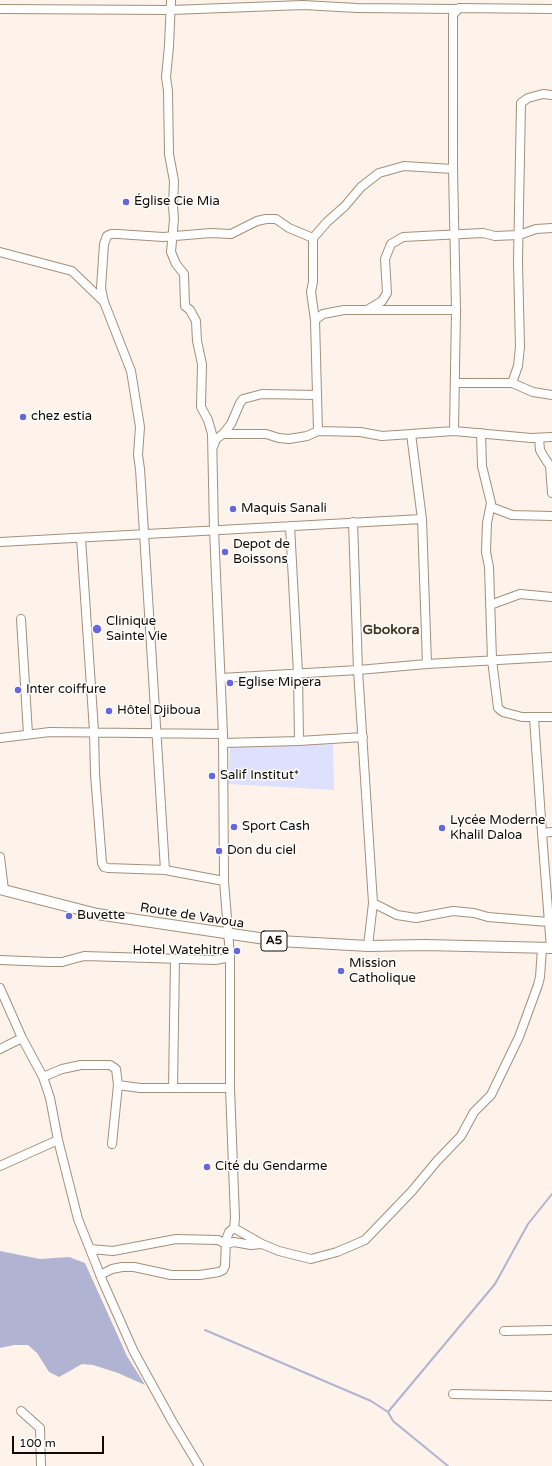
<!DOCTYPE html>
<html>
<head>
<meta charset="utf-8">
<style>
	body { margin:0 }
	#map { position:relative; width:552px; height:1466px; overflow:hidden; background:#fdf3ea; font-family:"Varela Round",sans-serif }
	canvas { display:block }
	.scale { position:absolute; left:12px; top:1436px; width:92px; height:18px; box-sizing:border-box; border:2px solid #120a04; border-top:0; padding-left:5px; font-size:12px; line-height:14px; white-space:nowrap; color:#120a04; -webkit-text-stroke:3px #fff; paint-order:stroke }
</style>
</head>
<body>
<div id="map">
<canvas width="552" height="1466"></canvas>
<div class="scale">100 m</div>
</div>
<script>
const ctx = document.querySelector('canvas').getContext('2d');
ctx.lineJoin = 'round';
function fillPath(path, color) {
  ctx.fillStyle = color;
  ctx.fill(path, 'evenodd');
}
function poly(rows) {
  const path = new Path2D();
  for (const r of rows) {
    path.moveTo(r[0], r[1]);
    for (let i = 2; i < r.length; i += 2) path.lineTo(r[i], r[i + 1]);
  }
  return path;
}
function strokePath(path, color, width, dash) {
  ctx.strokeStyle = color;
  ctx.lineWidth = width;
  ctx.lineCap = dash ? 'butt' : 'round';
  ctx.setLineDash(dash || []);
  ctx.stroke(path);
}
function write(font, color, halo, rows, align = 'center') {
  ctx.font = font + ' "Varela Round",sans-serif';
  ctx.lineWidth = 3;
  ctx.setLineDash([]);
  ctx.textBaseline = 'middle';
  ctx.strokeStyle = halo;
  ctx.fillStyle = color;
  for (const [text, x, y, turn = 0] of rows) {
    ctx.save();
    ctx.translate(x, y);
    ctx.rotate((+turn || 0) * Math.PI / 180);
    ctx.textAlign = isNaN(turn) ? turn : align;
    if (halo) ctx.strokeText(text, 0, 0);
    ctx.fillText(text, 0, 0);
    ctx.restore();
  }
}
fillPath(poly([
	[333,744,334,790,228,784,230,747]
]), '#dde1fd');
fillPath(poly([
	[0,1251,40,1259,69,1257,85,1263,127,1356,145,1385,118,1373,93,1365,82,1364,59,1377,49,1372,37,1353,28,1345,14,1345,0,1348]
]), '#b0b4d2');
strokePath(poly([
	[205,1330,371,1401,388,1412,393,1421,448,1466],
	[388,1412,495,1284,528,1224,552,1194]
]), '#b0b4d2', 2);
const minor = poly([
	[0,9,171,10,303,5,357,8,457,9],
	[0,252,72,271,104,302],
	[369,309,382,301,387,293,385,259,391,244,403,237,483,233,495,236,519,235,536,229,552,228],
	[315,320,323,314,344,310,456,310],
	[455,383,512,383,533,392,552,395],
	[512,383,518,366,520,347,518,262,521,103,528,98,543,94,552,95],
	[318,431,315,320,311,292,313,282,313,238,327,222,345,206,361,187,379,173,404,166,453,169],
	[454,431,456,310,453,169,453,15,459,8,552,9],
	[481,433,482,466,491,503,487,523,486,552,489,567,492,660,498,708,503,712,522,717,552,717],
	[223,434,231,424,240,403,243,399,262,394,317,395],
	[411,434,422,519,427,664],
	[539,438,540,450,544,457,550,466,552,493],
	[213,447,216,439,223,434,266,434,279,438,289,439,307,436,318,431,360,432,382,436,454,431,531,438,552,437],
	[491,507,512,515,552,516],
	[353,522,358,670,373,903,368,946],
	[290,526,298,673,299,741],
	[81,538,94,731,95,774,102,863,104,867,108,868,165,870],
	[0,542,422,519],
	[490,605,520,594,552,597],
	[21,619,28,734],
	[221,678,358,670,427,664,552,657],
	[534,718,542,833],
	[0,738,50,732,223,734],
	[223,743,299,741,363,737],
	[0,857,4,890],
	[224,881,165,870,140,469,138,455,140,427,131,371,104,302,101,288,104,244,107,236,111,234,118,234,163,237,211,233,231,234,257,221,266,219,276,219,289,228,313,238],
	[373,903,397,915,416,918,453,911,474,913,488,917,548,922],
	[551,948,542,833,552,832],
	[0,960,49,962,62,962,84,956,215,960,226,958,230,956],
	[0,988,22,1038,43,1077,50,1098,58,1140,78,1219,103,1282,134,1352,172,1421,199,1466],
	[0,1049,22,1038],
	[43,1077,62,1069,81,1065,110,1065,116,1069,118,1085,140,1088,230,1088],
	[173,1088,175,959],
	[112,1144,118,1085],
	[0,1166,58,1140],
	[234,1228,262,1244,279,1251,311,1259,337,1252,365,1240,412,1191,437,1161,461,1136,474,1112,491,1095,519,1037,538,985,540,977,542,948],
	[90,1249,113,1251,176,1239,218,1240,226,1244,234,1242,251,1245,261,1244],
	[100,1275,112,1269,122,1267,134,1267,171,1275,200,1275,219,1272,223,1270,225,1266,226,1240,229,1232,234,1228,235,1218,230,1088,230,956,224,881,223,734,214,530,212,434,208,420,201,407,202,364,197,341,196,321,190,310,185,306,184,274,176,264,171,252,174,219,173,206,174,181,169,154,168,91,166,77,169,46,171,0],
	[504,1331,552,1330],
	[453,1394,552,1396],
	[21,1411,40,1428,41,1466]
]);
const major = poly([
	[0,889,97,914,279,941,368,946,425,945,552,948]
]);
strokePath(minor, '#a68f79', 10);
strokePath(major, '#a68f79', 12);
strokePath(minor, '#fff', 8);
strokePath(major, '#fff', 10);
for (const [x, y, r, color] of [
	[126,202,4,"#6666df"],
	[23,417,4,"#6666df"],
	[233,509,4,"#6666df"],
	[225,552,4,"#6666df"],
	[97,629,5,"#6666df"],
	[230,683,4,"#6666df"],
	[18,690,4,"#6666df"],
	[109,711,4,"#6666df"],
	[212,776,4,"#6666df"],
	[234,827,4,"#6666df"],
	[442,828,4,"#6666df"],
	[219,851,4,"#6666df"],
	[69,916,4,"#6666df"],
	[237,951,4,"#6666df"],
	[341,971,4,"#6666df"],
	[207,1167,4,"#6666df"]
]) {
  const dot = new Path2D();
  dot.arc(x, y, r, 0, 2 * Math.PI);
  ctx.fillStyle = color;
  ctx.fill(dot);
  strokePath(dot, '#fff', 1.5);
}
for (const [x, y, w] of [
	[274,941,26]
]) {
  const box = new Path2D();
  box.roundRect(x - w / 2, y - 10, w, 20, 3);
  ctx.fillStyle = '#fff';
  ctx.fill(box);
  strokePath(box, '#120a04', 1);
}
write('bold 12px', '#120a04', null, [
	["A5",274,941]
]);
write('13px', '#120a04', '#fff', [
	["Église Cie Mia",134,202],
	["chez estia",31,417],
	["Maquis Sanali",241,509],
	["Depot de",233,545],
	["Boissons",233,560],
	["Clinique",106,622],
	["Sainte Vie",106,637],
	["Eglise Mipera",238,683],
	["Inter coiffure",26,690],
	["Hôtel Djiboua",117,711],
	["Salif Institut*",220,776],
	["Lycée Moderne",450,821],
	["Khalil Daloa",450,836],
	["Sport Cash",242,827],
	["Don du ciel",227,851],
	["Buvette",77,916],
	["Hotel Watehitre",229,951,"right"],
	["Mission",349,964],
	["Catholique",349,979],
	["Cité du Gendarme",215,1167]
], 'left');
write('13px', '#120a04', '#fff', [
	["Route de Vavoua",192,916,9]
]);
write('bold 14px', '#493623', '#fff', [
	["Gbokora",391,630]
]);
</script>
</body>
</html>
